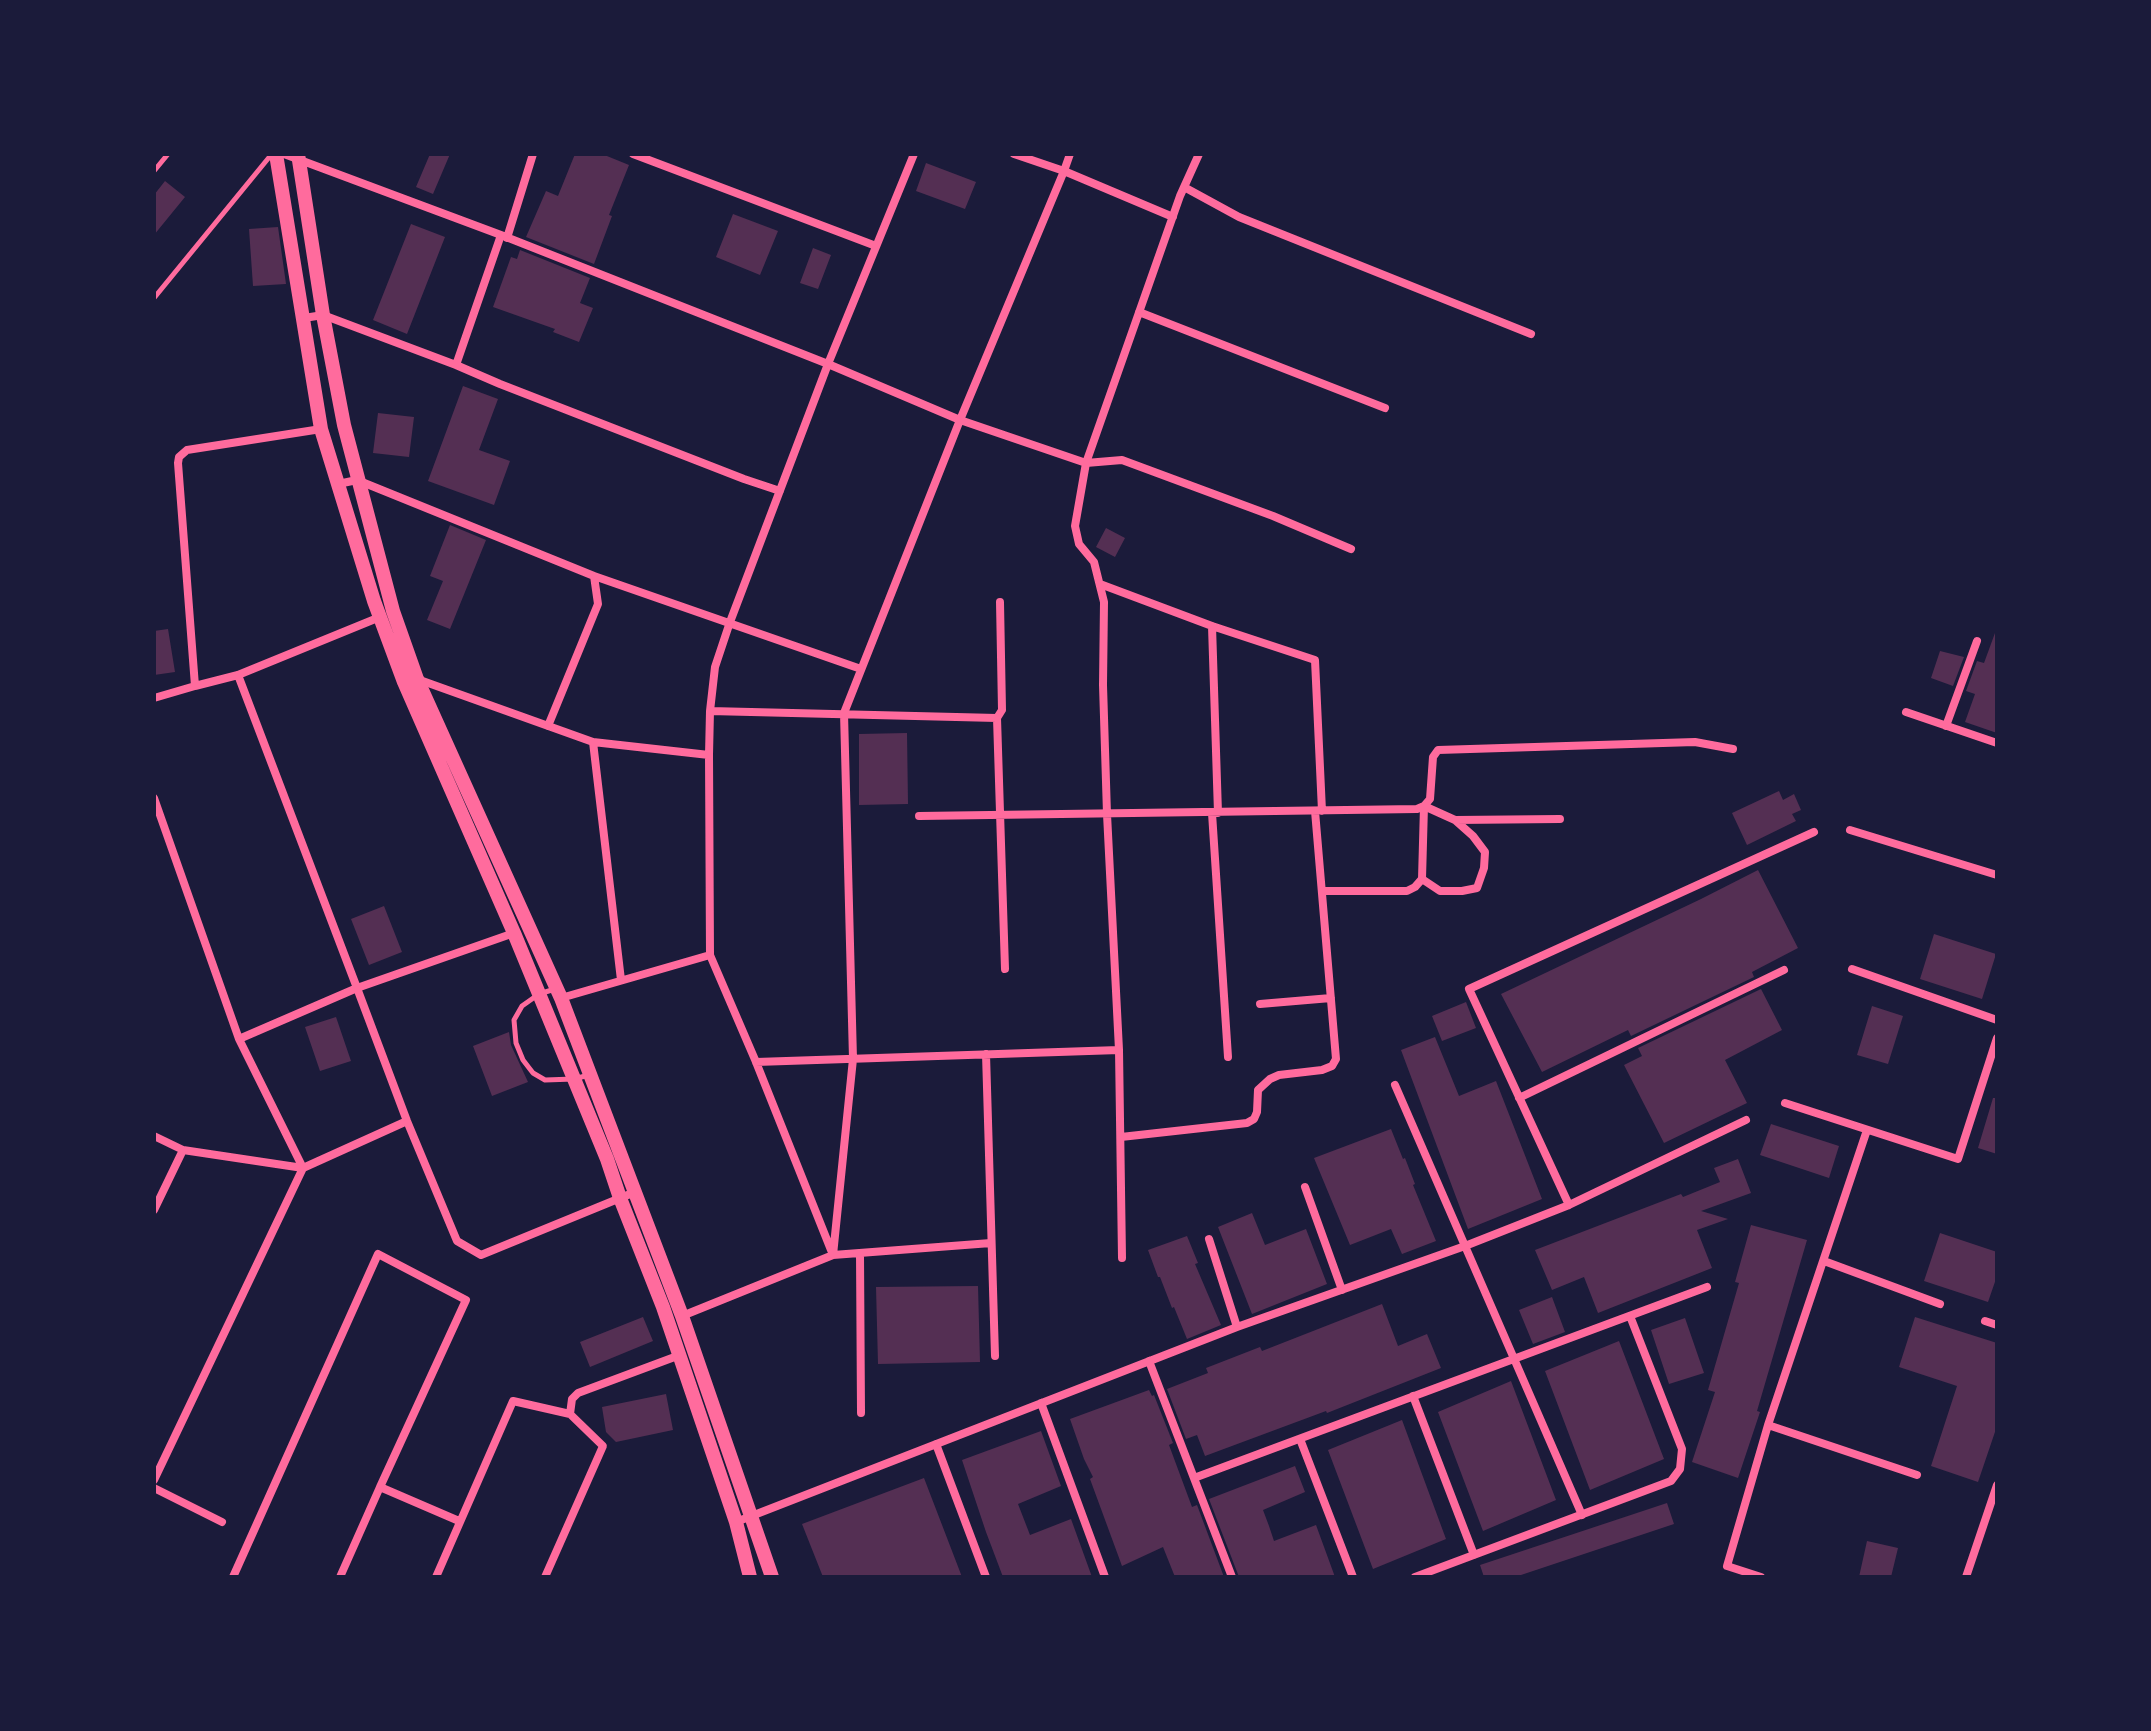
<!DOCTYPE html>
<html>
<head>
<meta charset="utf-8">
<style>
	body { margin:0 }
	#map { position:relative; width:2151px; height:1731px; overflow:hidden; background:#1b1b3a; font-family:"Crimson Pro",serif }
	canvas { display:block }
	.frame { position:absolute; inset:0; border:156px solid #1b1b3a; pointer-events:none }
</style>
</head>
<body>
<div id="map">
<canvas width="2151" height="1731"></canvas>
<div class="frame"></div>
</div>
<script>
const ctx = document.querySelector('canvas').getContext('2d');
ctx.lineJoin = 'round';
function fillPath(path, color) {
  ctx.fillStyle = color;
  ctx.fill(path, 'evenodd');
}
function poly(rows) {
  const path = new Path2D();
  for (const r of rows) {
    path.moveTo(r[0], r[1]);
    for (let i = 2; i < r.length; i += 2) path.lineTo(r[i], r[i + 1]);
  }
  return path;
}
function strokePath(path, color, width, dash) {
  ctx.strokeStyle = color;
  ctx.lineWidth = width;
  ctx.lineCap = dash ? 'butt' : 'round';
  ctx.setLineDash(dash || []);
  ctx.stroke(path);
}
fillPath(poly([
	[430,154,450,154,433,194,416,187],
	[575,154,602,154,629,165,609,215,612,216,594,264,526,237,546,191,558,196],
	[926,163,976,182,965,209,916,191],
	[165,181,185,197,154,235,154,195],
	[733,214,778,231,760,275,716,257],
	[411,224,445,237,407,334,373,320],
	[278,227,286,284,253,286,249,229],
	[813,248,831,255,818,289,800,283],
	[520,250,590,278,580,303,593,308,579,342,553,332,555,329,493,307,511,257,517,259],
	[463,386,498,399,479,450,510,461,494,505,428,481],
	[378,413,414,417,409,457,373,453],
	[450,525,486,540,450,629,427,620,443,581,430,576],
	[1106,528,1125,538,1115,557,1096,547],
	[168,629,175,672,154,675,154,631],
	[1995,633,1997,633,1997,733,1965,722,1975,694,1966,691,1977,661,1984,663],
	[1940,651,1964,657,1953,686,1931,678],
	[907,733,908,804,859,805,859,734],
	[1779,791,1783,800,1794,794,1801,810,1792,814,1796,821,1747,845,1732,813],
	[1758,870,1798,948,1752,972,1754,977,1631,1036,1628,1030,1542,1072,1501,994,1701,899],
	[384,906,402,952,369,965,351,919],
	[1934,934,1996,954,1982,999,1920,979],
	[1761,989,1782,1030,1725,1060,1747,1103,1664,1143,1624,1065,1642,1056,1638,1048],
	[1466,1002,1476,1028,1442,1041,1432,1016],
	[1872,1006,1903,1016,1888,1064,1857,1055],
	[336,1017,351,1061,320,1071,305,1027],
	[509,1032,511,1045,528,1082,492,1096,473,1046],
	[1435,1037,1459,1096,1496,1081,1542,1199,1468,1229,1401,1050],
	[1993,1098,1997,1098,1997,1154,1978,1148],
	[1771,1124,1839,1146,1829,1178,1760,1155],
	[1391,1129,1403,1159,1405,1158,1415,1184,1413,1185,1436,1241,1402,1254,1391,1229,1350,1245,1314,1158],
	[1738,1159,1751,1193,1701,1211,1728,1219,1697,1230,1712,1268,1598,1313,1584,1277,1552,1290,1535,1250,1681,1194,1683,1197,1720,1182,1714,1168],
	[1252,1213,1265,1245,1306,1229,1327,1284,1252,1314,1218,1227],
	[1751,1225,1807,1240,1757,1411,1760,1412,1738,1478,1692,1462,1715,1392,1708,1390,1739,1283,1735,1282],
	[1940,1233,1997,1252,1997,1276,1988,1302,1924,1281],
	[1187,1236,1198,1263,1195,1264,1221,1325,1187,1339,1174,1307,1172,1308,1160,1277,1158,1277,1148,1250],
	[978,1286,980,1362,878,1364,876,1287],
	[1552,1297,1565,1332,1533,1344,1519,1310],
	[1382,1304,1398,1346,1427,1334,1441,1368,1327,1413,1326,1411,1205,1456,1197,1435,1186,1439,1167,1389,1208,1373,1206,1368,1260,1347,1262,1351],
	[643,1317,653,1341,590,1367,580,1342],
	[1915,1317,1997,1343,1997,1426,1978,1482,1931,1466,1957,1386,1899,1367],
	[1685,1318,1704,1373,1669,1384,1651,1330],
	[1619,1341,1664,1459,1590,1490,1545,1371],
	[1511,1381,1556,1500,1483,1531,1438,1412],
	[1149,1390,1152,1396,1154,1395,1173,1443,1169,1445,1192,1507,1197,1505,1224,1577,1175,1577,1163,1547,1122,1566,1090,1479,1093,1477,1084,1459,1070,1419],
	[666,1394,673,1430,616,1442,606,1432,602,1407],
	[1402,1420,1446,1539,1373,1569,1328,1450],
	[1041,1431,1061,1486,1018,1504,1030,1535,1071,1519,1092,1577,1003,1577,986,1532,962,1460],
	[1295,1466,1305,1492,1263,1510,1269,1526,1274,1541,1316,1525,1335,1577,1239,1577,1209,1499],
	[924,1478,962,1577,823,1577,802,1524],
	[1667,1503,1674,1524,1515,1577,1484,1577,1480,1565],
	[1867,1541,1898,1548,1891,1577,1859,1577]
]), '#542f53');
strokePath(poly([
	[154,171,168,154],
	[154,298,271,155],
	[555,989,539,994,522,1006,514,1020,516,1043,523,1060,533,1073,545,1080,574,1079,589,1075]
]), '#ff6b9d', 5);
strokePath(poly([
	[284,154,501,235,828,364,960,420,1086,463,1122,460,1273,516,1351,549],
	[633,154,876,246],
	[1014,154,1064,171,1070,154],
	[1184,187,1239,217,1531,334],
	[507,238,533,154],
	[1139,312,1385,408],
	[304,318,323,315,456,365,500,384,744,479,780,491],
	[456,365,501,235],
	[338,484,357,480,594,576,598,604,548,726],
	[594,576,861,669],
	[1100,584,1212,626,1315,660,1322,811],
	[1212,626,1218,813],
	[238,675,357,988,514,933],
	[417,679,593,742,709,755,710,711,997,718,1002,710,1000,602],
	[195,686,178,463,179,457,187,450,321,429],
	[154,698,195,686,238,675,380,617],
	[710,711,715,667,730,622,828,364,914,154],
	[1906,712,1997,743],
	[997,718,1005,969],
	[1946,726,1977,641],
	[593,742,621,980],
	[154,798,239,1039],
	[1212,813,1228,1057],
	[919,816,1417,809,1424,806,1430,799,1433,757,1438,750,1695,742,1733,749],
	[1850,830,1997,875],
	[1422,879,1440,891,1462,891,1477,888,1484,868,1485,852,1473,836,1455,820],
	[1322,891,1407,891,1415,887,1422,879,1424,806,1455,820,1560,819],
	[1852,969,1997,1020],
	[561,998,710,955],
	[1260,1004,1331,998],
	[1119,1050,1122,1258],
	[986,1054,995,1356],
	[756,1062,1119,1050,1107,814,1103,685,1104,602,1094,562,1079,544,1075,526,1086,463,1180,196,1199,154],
	[1395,1085,1582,1515],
	[1519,1098,1784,970],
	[1785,1103,1958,1159,1997,1038],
	[154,1136,183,1150,154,1210],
	[1121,1137,1247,1123,1254,1119,1257,1112,1258,1090,1270,1079,1279,1075,1322,1070,1332,1066,1336,1059,1315,811],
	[183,1150,303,1168,407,1121],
	[1305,1187,1342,1290],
	[1569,1205,1469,989,1814,832],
	[1209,1239,1237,1327],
	[991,1243,833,1255,853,1059,844,713,960,420,1064,171,1173,217],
	[860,1254,861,1413],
	[1824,1261,1940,1304],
	[682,1316,833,1255,756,1062,710,955,709,755],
	[1985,1321,1997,1325],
	[1149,1361,1232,1577],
	[1413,1396,1474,1555],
	[1041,1403,1105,1577],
	[1768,1425,1917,1475],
	[1300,1439,1353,1577],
	[936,1444,986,1577],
	[1194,1478,1707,1287],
	[154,1480,303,1168,239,1039,357,988,407,1121,457,1241,481,1255,635,1192],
	[154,1488,222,1522],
	[736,1522,1237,1327,1465,1246,1569,1205,1746,1120],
	[233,1577,378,1254,466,1300,380,1487],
	[340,1577,380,1487,459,1521],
	[436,1577,513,1401,570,1414],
	[545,1577,603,1446,570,1414,572,1399,578,1393,680,1355],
	[1415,1577,1671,1481,1680,1469,1682,1449,1630,1316],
	[1761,1577,1727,1566,1768,1425,1867,1130],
	[1966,1577,1997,1485]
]), '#ff6b9d', 8);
strokePath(poly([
	[276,154,321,429,374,601,404,682,514,933,607,1159,620,1198,663,1307,736,1522,750,1577],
	[298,154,323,315,344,425,393,611,417,679,561,998,682,1316,772,1577]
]), '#ff6b9d', 14);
</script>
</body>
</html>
